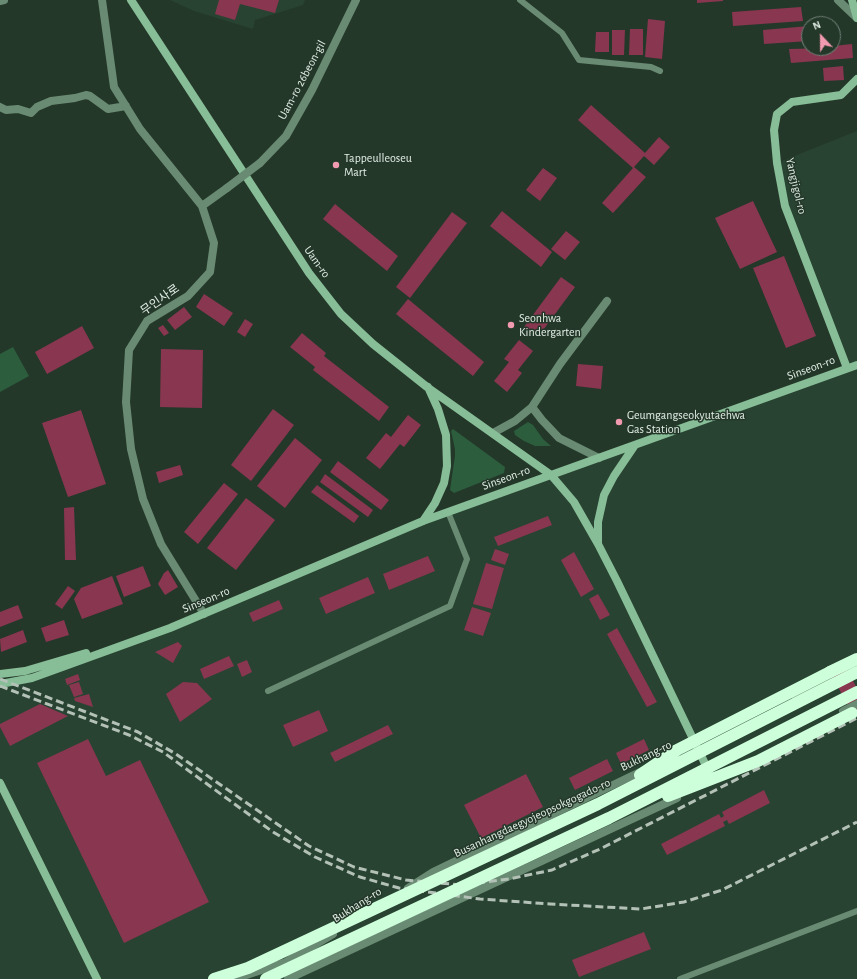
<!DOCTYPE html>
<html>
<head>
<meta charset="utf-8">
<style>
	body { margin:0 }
	#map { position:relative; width:857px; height:979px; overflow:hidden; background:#24382a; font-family:"Alegreya Sans",sans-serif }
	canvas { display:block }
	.north { position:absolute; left:801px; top:16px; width:40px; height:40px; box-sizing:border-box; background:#24382a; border:1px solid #708175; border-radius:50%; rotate:338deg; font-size:11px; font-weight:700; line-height:16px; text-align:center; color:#e2eee5 }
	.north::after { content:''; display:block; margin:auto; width:14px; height:18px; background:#f29ab0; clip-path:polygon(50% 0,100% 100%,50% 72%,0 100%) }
</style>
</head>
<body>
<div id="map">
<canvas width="857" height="979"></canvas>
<div class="north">N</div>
</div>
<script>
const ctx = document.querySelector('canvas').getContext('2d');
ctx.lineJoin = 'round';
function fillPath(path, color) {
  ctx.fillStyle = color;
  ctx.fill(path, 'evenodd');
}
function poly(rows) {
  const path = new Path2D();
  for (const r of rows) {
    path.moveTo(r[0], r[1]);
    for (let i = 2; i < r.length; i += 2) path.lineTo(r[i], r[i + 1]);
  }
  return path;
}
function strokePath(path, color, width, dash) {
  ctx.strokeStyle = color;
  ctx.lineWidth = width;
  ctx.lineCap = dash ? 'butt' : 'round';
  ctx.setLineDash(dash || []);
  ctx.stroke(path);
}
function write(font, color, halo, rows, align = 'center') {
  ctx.font = font + ' "Alegreya Sans","Noto Sans KR",sans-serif';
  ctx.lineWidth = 3;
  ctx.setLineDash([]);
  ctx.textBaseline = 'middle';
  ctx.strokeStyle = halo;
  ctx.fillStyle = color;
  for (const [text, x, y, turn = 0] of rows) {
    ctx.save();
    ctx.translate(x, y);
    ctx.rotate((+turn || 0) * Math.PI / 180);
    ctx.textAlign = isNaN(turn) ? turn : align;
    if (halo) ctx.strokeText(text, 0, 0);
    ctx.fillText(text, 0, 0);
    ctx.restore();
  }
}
fillPath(poly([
	[170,0,305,0,303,5,255,20,253,29,194,11],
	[857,131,857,979,0,979,0,684,32,678,170,628,423,521,847,368,785,206,777,163]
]), '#284331');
fillPath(poly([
	[13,347,29,376,0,392,0,354],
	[528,422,533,425,543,439,551,446,535,446,524,441,515,435,514,431],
	[453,429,505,467,504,473,454,493,450,490,455,456,455,449,451,431]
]), '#2c5d3d');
fillPath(poly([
	[219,0,279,0,275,13,240,4,235,20,215,14],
	[697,0,723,0,723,1,697,3],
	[801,7,803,21,733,26,732,12],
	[648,19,665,21,662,59,645,57],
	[809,26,809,41,764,44,763,30],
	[630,29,643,29,643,55,629,55],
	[612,30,625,30,624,55,612,55],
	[596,32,609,32,609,52,595,52],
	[852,44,853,58,791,63,789,49,833,48,833,46],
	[843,66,844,80,824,81,823,68],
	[591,105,645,153,659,137,670,147,654,165,644,156,634,167,646,177,613,213,602,203,633,168,578,120],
	[543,168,557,178,540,201,526,190],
	[753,201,777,252,740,269,715,218],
	[335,204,398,256,387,271,323,219],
	[502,211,552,252,541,267,490,226],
	[452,212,467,223,410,298,396,287],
	[566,231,580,242,565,260,551,249],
	[784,256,816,336,786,348,753,268],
	[561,277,575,287,538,337,524,327],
	[204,294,233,313,224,326,196,307],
	[408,299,484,362,473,376,396,314],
	[184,307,192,317,175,330,167,320],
	[245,319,253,324,245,337,237,332],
	[163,325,169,333,164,336,158,328],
	[82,326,94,348,47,374,35,352],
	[302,333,326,353,324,356,389,407,379,421,313,370,315,367,290,347],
	[519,340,533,351,518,370,522,373,507,392,494,381,509,362,504,359],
	[161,349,203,350,202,408,160,407],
	[578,364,603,366,601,389,576,386],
	[273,409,294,425,251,481,231,465],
	[81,410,106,484,68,497,42,423],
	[408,415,421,425,404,447,400,444,380,469,366,458,386,433,391,437],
	[295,438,322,460,285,508,257,486],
	[338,461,389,500,381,510,330,472],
	[180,465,183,475,159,483,156,472],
	[325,474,373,510,368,517,320,482],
	[224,483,238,494,198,544,184,532],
	[317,485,359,516,354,523,311,492],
	[246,498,275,520,236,570,207,548],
	[74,507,76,560,65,560,64,508],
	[548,516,552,525,498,546,494,537],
	[495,549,509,554,505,565,491,560],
	[574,552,594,589,581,597,561,560],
	[428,556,435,571,389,590,383,574],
	[486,563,504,568,492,609,473,604],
	[143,566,151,586,124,597,116,576],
	[168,570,178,587,165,595,158,584,164,573],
	[112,576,123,604,82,619,74,599,81,588],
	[368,577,375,593,326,614,319,598],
	[68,586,75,591,62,609,55,604],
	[598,594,610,615,600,620,589,599],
	[279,600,283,609,253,622,249,613],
	[18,605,23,618,0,627,0,612],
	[472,607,491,613,483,636,464,630],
	[64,620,69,635,46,642,41,628],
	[617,628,657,702,647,707,607,634],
	[23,630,27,642,1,652,0,639],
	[178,642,182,646,173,663,155,652],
	[229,656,234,666,204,679,200,669],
	[247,660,252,672,242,677,237,664],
	[844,665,857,688,857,710,852,713,830,672],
	[78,674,80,680,67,685,65,679],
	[79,682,83,694,74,697,69,685],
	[183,682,197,683,212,699,180,722,166,694],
	[89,694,93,707,75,701,74,698],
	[40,704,68,716,10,746,0,727,0,724],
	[319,710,328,731,293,747,283,725],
	[388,725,393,734,335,762,330,753],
	[88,739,106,776,140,760,209,902,124,943,37,763],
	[644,739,649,750,621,764,616,753],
	[607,759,613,771,575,790,569,778],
	[526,774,543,807,481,838,464,805],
	[764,790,770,803,729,824,727,820,723,822,725,826,667,855,661,844,719,814,721,818,724,816,722,812],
	[644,932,651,949,579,977,572,960]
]), '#893650');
strokePath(poly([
	[520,0,562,33,579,60,651,67,660,71],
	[268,691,450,606,467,559,448,512],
	[680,979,857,911]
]), '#6a8b73', 6);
strokePath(poly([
	[102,0,114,87,140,129,202,206,214,243,210,272,188,296,147,321,129,350,126,402,131,449,143,499,161,544,204,614],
	[838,0,857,18],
	[0,1,4,0],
	[0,107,6,110,18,109,31,113,37,107,51,101,75,98,86,95,90,96,108,109,126,106],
	[260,163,286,136,312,90,356,0],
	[202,206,227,188],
	[532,407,542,420,559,438,599,458],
	[493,433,515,421,532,407,560,364,607,301],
	[795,696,828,680],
	[843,711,857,704],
	[408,888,433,872,642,771],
	[234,979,286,962,333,934],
	[288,979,677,798]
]), '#6a8b73', 8);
strokePath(poly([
	[131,0,309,273,341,314,373,344,427,387,551,475,574,502,598,544,617,581,709,772],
	[852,0,857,18],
	[847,368,785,206,777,163,774,130,777,114,792,102,841,95,857,79],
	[423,521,435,503,444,483,447,466,446,435,438,409,428,387],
	[598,543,598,522,604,495,614,476,635,445],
	[0,674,25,671,86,653],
	[0,684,32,678,170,628,423,521,857,365],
	[0,783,97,979]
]), '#87bd97', 8);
strokePath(poly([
	[830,672,857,659]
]), '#cdffdb', 12);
strokePath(poly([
	[0,679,138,732,176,754,309,846,354,867,406,880,462,885,509,879,552,870,600,849,857,718],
	[0,686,129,735,163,752,273,832,315,857,360,877,399,888,480,899,550,904,641,909,684,902,722,890,857,822]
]), '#b3c1b7', 3, [8, 4]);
strokePath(poly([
	[227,188,260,163]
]), '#6a8b73', 8);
strokePath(poly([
	[640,775,677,750,830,672],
	[668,796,758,761,852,713],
	[214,979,248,968,598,804,857,672],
	[266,979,609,818,857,692]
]), '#cdffdb', 12);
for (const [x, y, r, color] of [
	[336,165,4,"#f29ab0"],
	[511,325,4,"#f29ab0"],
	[619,422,4,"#f29ab0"]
]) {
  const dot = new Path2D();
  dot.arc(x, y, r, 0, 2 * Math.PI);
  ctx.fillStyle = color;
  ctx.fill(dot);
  strokePath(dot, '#24382a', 1.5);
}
write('12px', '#e2eee5', '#24382a', [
	["Uam-ro 26beon-gil",302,80,-62],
	["Yangjigol-ro",796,186,77],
	["Uam-ro",317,262,55],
	["무인사로",160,300,-35],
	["Sinseon-ro",811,368,-20],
	["Sinseon-ro",506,478,-20],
	["Sinseon-ro",206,600,-23],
	["Bukhang-ro",646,756,-26],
	["Busanhangdaegyojeopsokgogado-ro",532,818,-25],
	["Bukhang-ro",357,905,-32]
]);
write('12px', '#e2eee5', '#24382a', [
	["Tappeulleoseu",344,158],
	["Mart",344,172],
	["Seonhwa",519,318],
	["Kindergarten",519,332],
	["Geumgangseokyutaehwa",627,415],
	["Gas Station",627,429]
], 'left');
</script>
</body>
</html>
